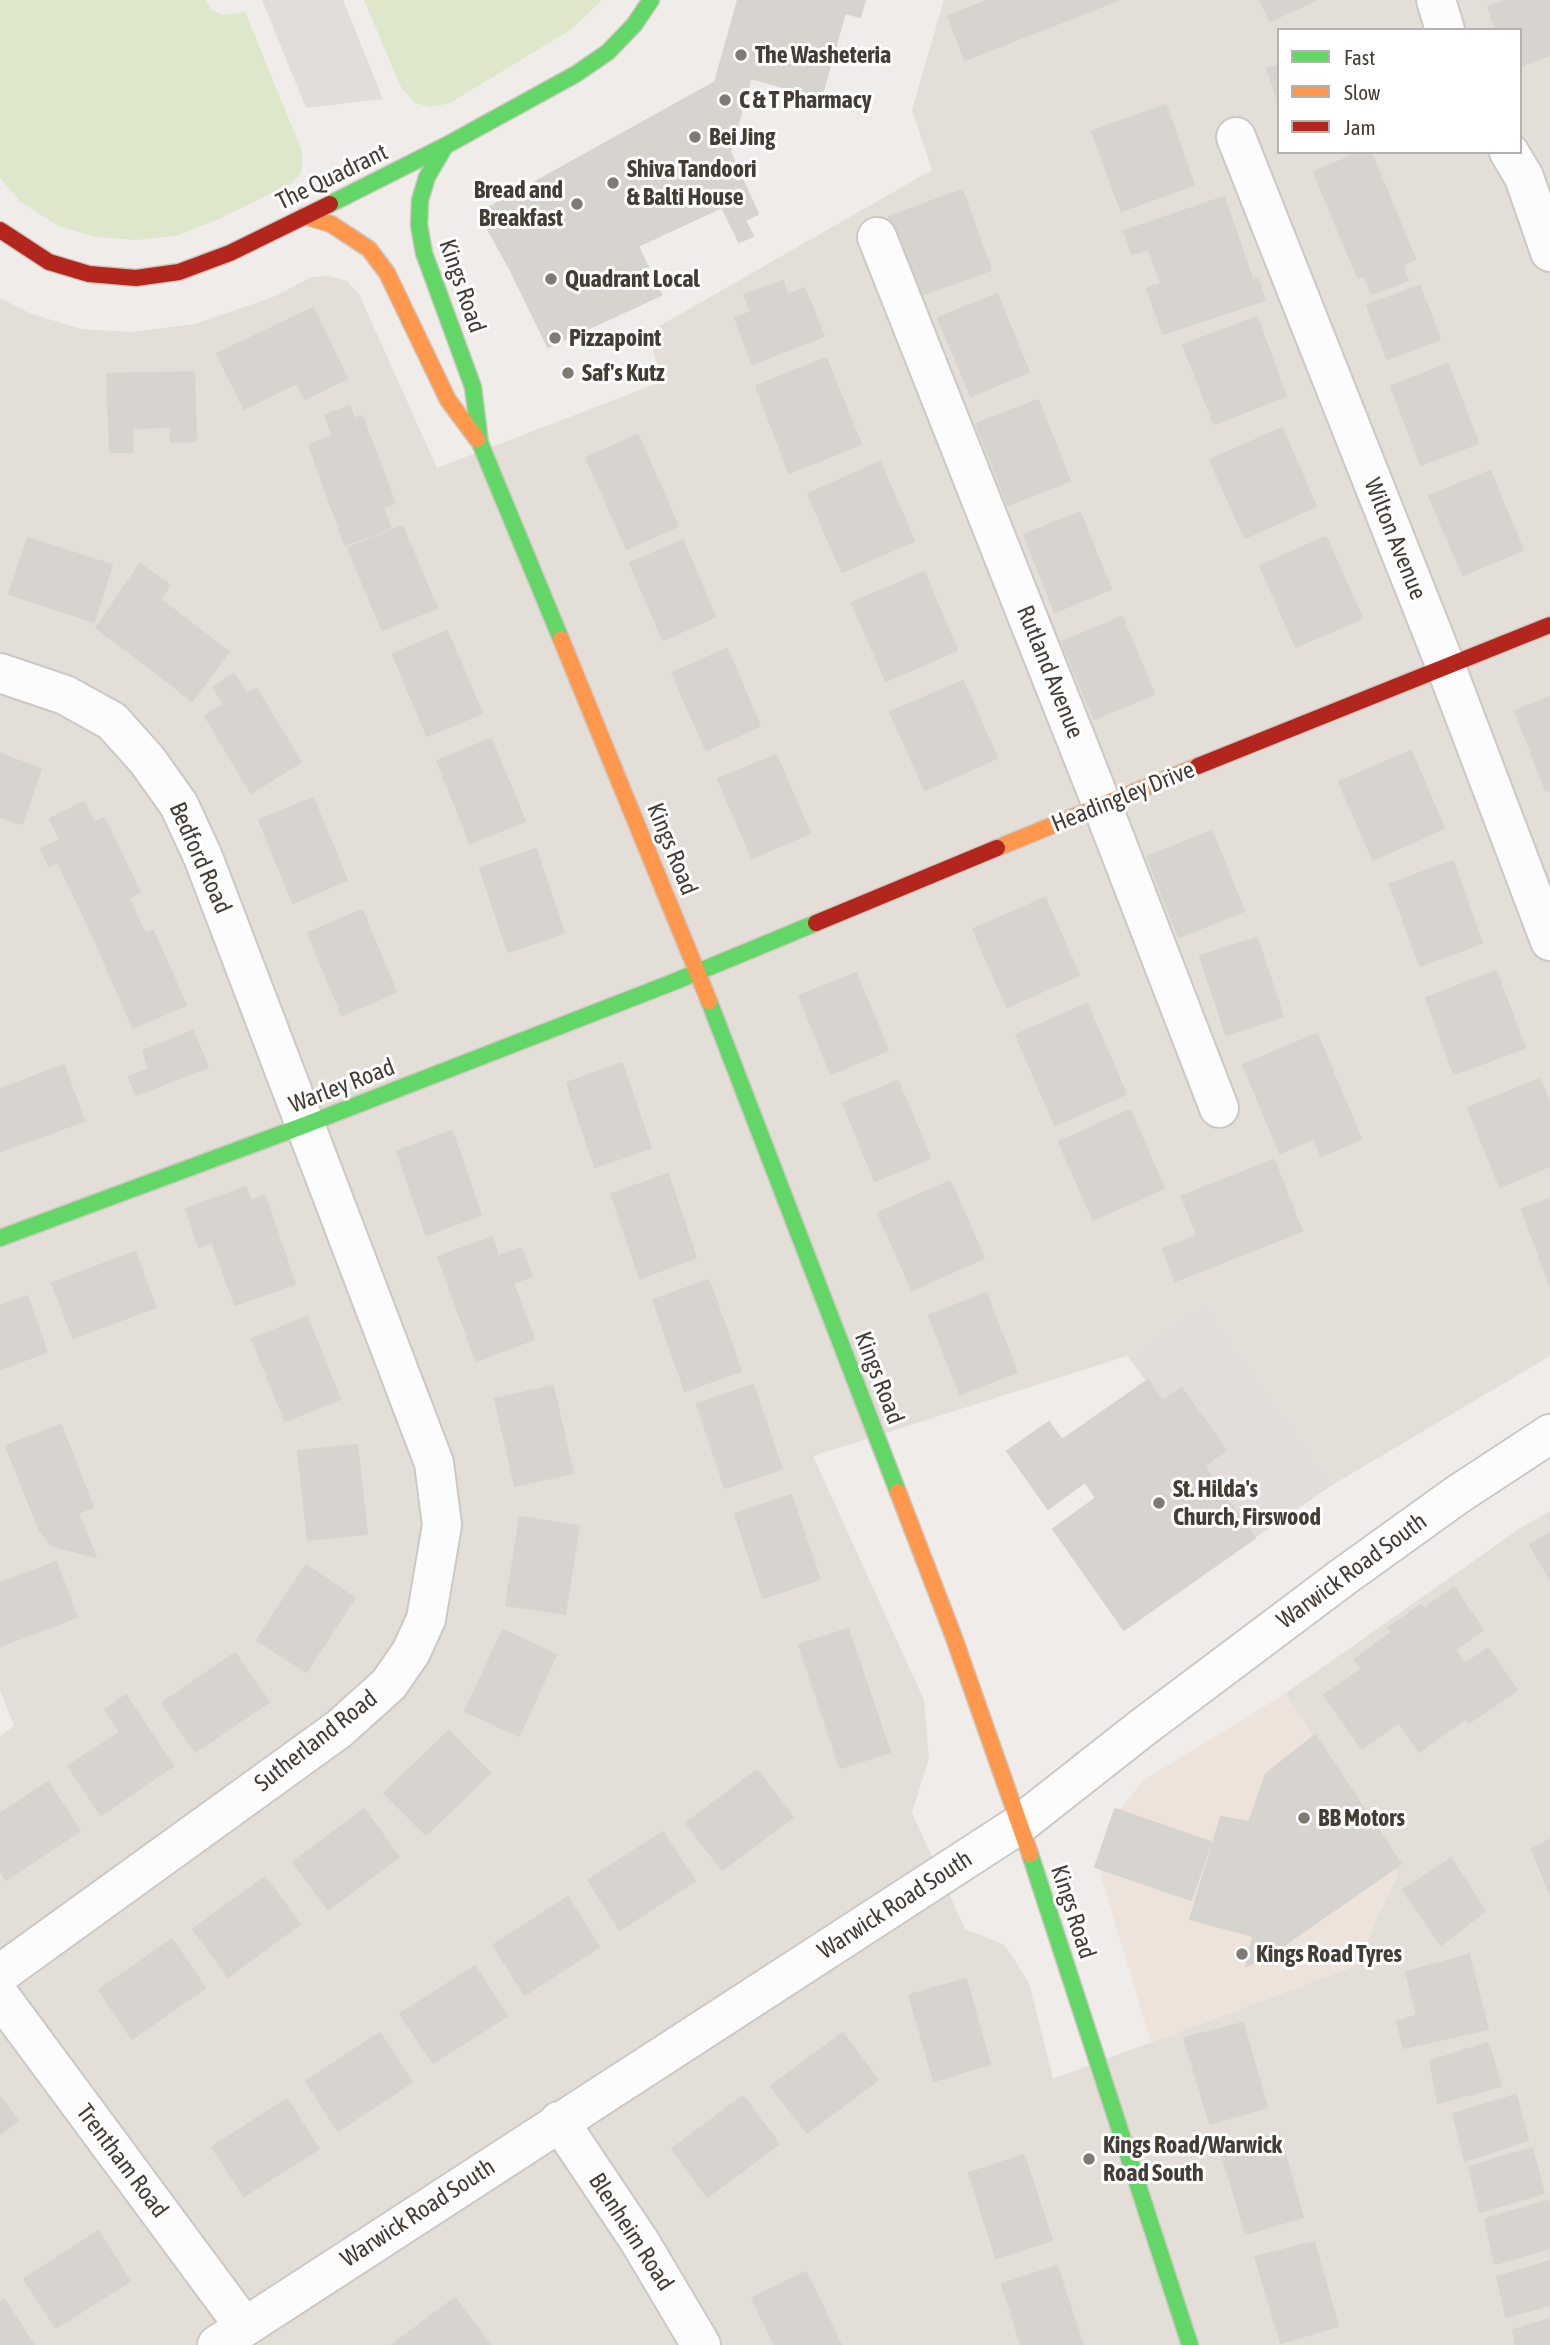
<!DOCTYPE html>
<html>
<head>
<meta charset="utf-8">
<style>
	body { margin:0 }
	#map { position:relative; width:1550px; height:2345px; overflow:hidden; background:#efece9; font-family:"Asap Condensed",sans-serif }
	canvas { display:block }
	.legend { position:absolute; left:1277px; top:28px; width:245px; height:126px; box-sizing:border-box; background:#fff; border:2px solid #b4b1af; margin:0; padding:9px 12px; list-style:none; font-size:21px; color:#443d36 }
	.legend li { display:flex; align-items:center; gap:14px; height:35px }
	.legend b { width:35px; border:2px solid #b4b1af }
</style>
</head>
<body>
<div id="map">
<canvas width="1550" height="2345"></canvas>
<ul class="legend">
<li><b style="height:9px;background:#63d668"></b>Fast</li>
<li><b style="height:9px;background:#ff974d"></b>Slow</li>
<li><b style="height:9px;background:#b3261e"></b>Jam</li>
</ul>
</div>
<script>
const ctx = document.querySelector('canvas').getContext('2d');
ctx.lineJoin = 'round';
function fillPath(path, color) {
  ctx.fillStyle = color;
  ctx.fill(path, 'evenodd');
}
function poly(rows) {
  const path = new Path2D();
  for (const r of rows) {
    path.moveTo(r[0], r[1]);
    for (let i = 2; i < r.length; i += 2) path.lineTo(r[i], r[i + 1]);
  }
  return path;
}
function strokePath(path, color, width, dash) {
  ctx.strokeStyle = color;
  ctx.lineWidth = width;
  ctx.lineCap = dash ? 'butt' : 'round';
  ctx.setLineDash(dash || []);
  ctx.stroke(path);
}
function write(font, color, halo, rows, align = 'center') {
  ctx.font = font + ' "Asap Condensed",sans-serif';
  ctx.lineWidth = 6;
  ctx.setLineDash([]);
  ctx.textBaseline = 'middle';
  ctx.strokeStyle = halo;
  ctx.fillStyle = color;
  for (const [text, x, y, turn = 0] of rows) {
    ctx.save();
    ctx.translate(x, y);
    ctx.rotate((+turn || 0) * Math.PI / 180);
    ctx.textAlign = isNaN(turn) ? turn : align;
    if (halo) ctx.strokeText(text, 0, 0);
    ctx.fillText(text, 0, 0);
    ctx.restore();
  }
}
fillPath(poly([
	[944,0,1550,0,1550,1356,1334,1484,1204,1303,1127,1356,813,1456,924,1700,929,1758,912,1813,965,1929,1005,1945,1029,1983,1053,2079,1355,1966,1398,1874,1286,1693,1519,1529,1550,1511,1550,2345,0,2345,0,1736,14,1726,0,1690,0,298,29,313,81,329,131,332,195,324,273,297,312,277,329,276,347,281,359,294,437,468,661,382,649,332,932,170,912,110],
	[1279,30,1520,30,1520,152,1279,152]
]), '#e3ded7');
fillPath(poly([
	[1286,1693,1398,1874,1355,1966,1151,2042,1101,1876,1101,1856,1115,1815,1144,1780]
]), '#eee3da');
fillPath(poly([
	[0,0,205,0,212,10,222,15,245,12,302,151,302,168,299,176,292,183,219,219,176,236,135,240,97,237,58,226,21,202,0,178],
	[364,0,602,0,572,29,450,103,431,107,415,103,401,87]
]), '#dee7cb');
fillPath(poly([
	[262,0,343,0,383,99,306,108],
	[1204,1303,1334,1484,1255,1538,1204,1466,1226,1450,1183,1388,1162,1401,1127,1356]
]), '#e0ddda');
const building = poly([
	[738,0,865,0,860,17,845,13,821,98,751,78,730,152,758,214,745,220,753,236,739,242,722,207,638,246,661,295,548,347,510,269,479,213,715,82,738,0],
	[989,0,1118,0,965,60,948,16,989,0],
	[1260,0,1316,0,1270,21,1260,0],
	[1507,0,1550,0,1550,55,1520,66,1520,30,1496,30,1488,7,1507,0],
	[1279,65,1279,103,1267,69,1279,65],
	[1166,105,1194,185,1121,211,1092,131,1166,105],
	[1361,152,1371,152,1415,259,1402,265,1408,280,1372,294,1364,275,1358,278,1314,172,1361,152],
	[962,190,991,270,918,296,889,217,962,190],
	[1224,197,1253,281,1258,279,1265,300,1163,334,1147,288,1161,284,1149,249,1132,254,1124,231,1224,197],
	[783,281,788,295,805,288,824,336,752,364,735,318,751,312,744,295,783,281],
	[1420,286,1440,339,1387,359,1367,305,1420,286],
	[997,294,1029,372,971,396,938,318,997,294],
	[313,308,347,378,305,399,297,383,244,409,217,354,313,308],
	[1257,317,1286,396,1214,424,1183,345,1257,317],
	[826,358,861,444,789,473,756,386,826,358],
	[1448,364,1478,443,1421,465,1391,386,1448,364],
	[194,372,196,441,171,442,170,427,132,428,133,452,110,452,107,374,194,372],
	[1038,400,1070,481,1008,505,976,424,1038,400],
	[350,406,354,419,362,416,395,503,383,507,390,528,345,545,309,445,333,436,325,415,350,406],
	[1282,428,1316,506,1245,538,1210,460,1282,428],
	[638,435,678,526,627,549,586,458,638,435],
	[880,462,914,541,842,572,808,494,880,462],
	[1490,471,1523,550,1463,575,1429,496,1490,471],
	[1080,512,1111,589,1055,612,1024,535,1080,512],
	[402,526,437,608,382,630,348,548,402,526],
	[1326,537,1362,618,1296,647,1260,566,1326,537],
	[28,538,112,565,94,622,9,594,28,538],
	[683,540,715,617,663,640,630,563,683,540],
	[140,564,170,585,125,649,96,628,140,564],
	[924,572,957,650,886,681,852,603,924,572],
	[160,599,229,652,192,701,125,649,160,599],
	[1122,617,1154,694,1094,719,1062,642,1122,617],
	[447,631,482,713,427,736,393,654,447,631],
	[727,649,760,726,706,750,672,673,727,649],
	[234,674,247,694,256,688,301,762,251,793,205,716,224,704,213,687,234,674],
	[963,681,997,758,925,790,890,712,963,681],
	[1550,697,1550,790,1546,791,1515,711,1550,697],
	[491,739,525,821,470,843,437,761,491,739],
	[1411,751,1444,828,1373,860,1339,782,1411,751],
	[0,754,41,769,22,824,0,817,0,754],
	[776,755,810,833,752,858,718,779,776,755],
	[313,798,347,880,293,903,259,820,313,798],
	[84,802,94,823,104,818,140,892,129,898,138,919,94,938,58,862,49,866,41,849,60,840,50,819,84,802],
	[1212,831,1244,911,1179,937,1147,857,1212,831],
	[536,849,564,933,508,952,480,868,536,849],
	[1453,861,1482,943,1420,966,1390,884,1453,861],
	[1045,898,1079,975,1007,1007,973,929,1045,898],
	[362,910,396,992,342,1015,308,933,362,910],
	[138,919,145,934,153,931,186,1005,133,1028,94,938,138,919],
	[1257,938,1283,1016,1226,1035,1200,956,1257,938],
	[1496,971,1525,1048,1454,1074,1426,998,1496,971],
	[856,973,888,1050,831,1074,799,996,856,973],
	[1087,1004,1126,1094,1055,1125,1016,1035,1087,1004],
	[193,1031,208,1067,136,1095,129,1077,149,1069,143,1051,193,1031],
	[1317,1034,1361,1139,1321,1156,1314,1138,1280,1153,1243,1065,1317,1034],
	[622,1063,651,1148,595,1167,567,1083,622,1063],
	[64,1065,84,1121,1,1151,0,1089,64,1065],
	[1540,1079,1550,1105,1550,1166,1500,1187,1468,1108,1540,1079],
	[898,1081,930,1158,875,1181,843,1103,898,1081],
	[1130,1110,1164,1188,1093,1220,1059,1142,1130,1110],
	[452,1131,481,1215,426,1235,397,1151,452,1131],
	[1274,1160,1302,1231,1175,1281,1163,1249,1197,1236,1182,1196,1274,1160],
	[668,1174,696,1258,640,1278,611,1194,668,1174],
	[950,1181,984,1258,912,1290,878,1213,950,1181],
	[246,1187,251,1201,265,1196,295,1284,235,1305,212,1242,199,1247,186,1209,246,1187],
	[1550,1199,1550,1286,1522,1209,1550,1199],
	[492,1237,498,1256,521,1248,532,1276,513,1283,534,1339,476,1361,438,1257,492,1237],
	[135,1252,156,1307,73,1338,52,1283,135,1252],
	[709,1280,741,1371,685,1391,653,1300,709,1280],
	[986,1293,1017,1372,960,1394,929,1316,986,1293],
	[27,1296,47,1352,0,1369,0,1306,27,1296],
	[307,1317,340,1399,285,1421,252,1339,307,1317],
	[1148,1380,1162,1401,1182,1388,1226,1450,1204,1466,1255,1538,1124,1630,1053,1529,1096,1498,1085,1482,1048,1509,1007,1451,1049,1422,1062,1440,1148,1380],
	[753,1385,782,1469,725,1488,697,1404,753,1385],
	[553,1386,573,1473,515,1486,495,1399,553,1386],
	[61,1425,93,1507,39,1529,6,1446,61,1425],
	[357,1445,367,1534,308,1540,298,1451,357,1445],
	[791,1495,820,1579,763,1598,735,1514,791,1495],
	[78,1513,96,1557,53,1546,39,1529,78,1513],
	[520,1517,579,1526,565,1614,506,1605,520,1517],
	[1550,1533,1550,1579,1530,1545,1550,1533],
	[56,1562,77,1617,0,1646,0,1583,56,1562],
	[306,1565,355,1598,306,1672,257,1640,306,1565],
	[1454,1587,1483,1630,1455,1650,1465,1664,1488,1648,1517,1690,1469,1723,1466,1718,1419,1752,1399,1722,1362,1749,1324,1695,1362,1669,1355,1659,1392,1632,1388,1628,1421,1605,1424,1609,1454,1587],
	[848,1629,890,1752,840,1768,799,1645,848,1629],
	[503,1630,556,1655,519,1736,465,1711,503,1630],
	[235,1653,269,1702,195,1752,162,1703,235,1653],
	[126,1695,173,1766,101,1815,68,1766,120,1732,105,1710,126,1695],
	[449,1731,490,1773,426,1835,384,1793,449,1731],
	[1315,1735,1401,1864,1264,1959,1246,1966,1253,1936,1190,1919,1221,1817,1249,1822,1266,1774,1315,1735],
	[757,1770,793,1817,722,1870,686,1823,757,1770],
	[48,1782,80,1831,6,1880,0,1870,0,1814,48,1782],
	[364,1809,399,1857,328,1910,293,1862,364,1809],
	[1115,1809,1211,1842,1191,1900,1095,1867,1115,1809],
	[663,1832,695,1881,620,1930,588,1880,663,1832],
	[1550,1840,1550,1895,1532,1849,1550,1840],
	[1451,1858,1485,1911,1441,1945,1403,1890,1451,1858],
	[265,1877,300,1924,228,1977,193,1929,265,1877],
	[568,1897,599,1947,525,1995,493,1945,568,1897],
	[172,1939,205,1988,132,2039,99,1990,172,1939],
	[1469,1955,1488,2029,1404,2048,1397,2022,1417,2015,1406,1972,1469,1955],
	[475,1966,507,2016,433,2063,400,2014,475,1966],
	[966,1979,990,2064,934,2081,909,1995,966,1979],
	[1243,2023,1267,2107,1210,2124,1184,2038,1243,2023],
	[380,2033,412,2082,338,2131,306,2081,380,2033],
	[843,2033,878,2080,807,2133,771,2086,843,2033],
	[1488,2043,1501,2086,1438,2103,1430,2061,1488,2043],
	[1516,2095,1528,2140,1465,2161,1453,2114,1516,2095],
	[0,2096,18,2121,0,2134,0,2096],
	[743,2096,779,2144,707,2197,672,2149,743,2096],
	[287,2099,319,2149,244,2196,212,2147,287,2099],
	[1279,2133,1303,2217,1246,2234,1220,2148,1279,2133],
	[1532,2148,1544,2193,1480,2212,1469,2167,1532,2148],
	[1024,2155,1052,2240,996,2258,969,2173,1024,2155],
	[1548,2201,1550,2209,1550,2248,1495,2264,1485,2219,1548,2201],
	[98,2231,130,2281,56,2328,24,2279,98,2231],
	[1314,2242,1338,2326,1281,2343,1255,2257,1314,2242],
	[1550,2261,1550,2305,1506,2317,1497,2277,1550,2261],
	[1057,2266,1083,2345,1021,2345,1002,2284,1057,2266],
	[806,2272,841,2345,775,2345,752,2298,806,2272],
	[455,2298,490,2345,392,2345,455,2298],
	[4,2299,34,2345,0,2345,0,2302,4,2299],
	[1550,2319,1550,2345,1516,2345,1513,2330,1550,2319]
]);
fillPath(building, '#d7d4d0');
strokePath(building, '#d7d3cf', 2);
const street = poly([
	[1436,0,1445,30],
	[1236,137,1446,667,1550,941],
	[1509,152,1524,177,1550,252],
	[877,237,1102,805,1219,1108],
	[0,673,65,695,112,721,147,760,179,805,203,857,434,1463,442,1525,426,1619,411,1652,389,1684,339,1729,0,1974],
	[0,1996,244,2326],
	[559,2121,640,2242,701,2345],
	[217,2345,1020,1824,1142,1728,1343,1577,1457,1495,1550,1434]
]);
const fast = poly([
	[445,146,427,177,420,200,419,225,424,253,473,387,480,443,561,639],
	[330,204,445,146,576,74,608,52,634,25,651,0],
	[709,1001,898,1492],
	[0,1238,305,1125,671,983,816,923],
	[1030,1854,1190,2345]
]);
const slow = poly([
	[304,216,331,224,369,249,387,273,448,400,477,439],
	[561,639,709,1001],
	[997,848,1198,766],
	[898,1492,953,1635,1030,1854]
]);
const jam = poly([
	[0,230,49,262,89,274,136,278,179,272,230,253,330,204],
	[1198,766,1550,625],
	[816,923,997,848]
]);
strokePath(street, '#cbc8c5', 42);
strokePath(fast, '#cec8c0', 19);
strokePath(slow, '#cec8c0', 19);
strokePath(jam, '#cec8c0', 19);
strokePath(street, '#fdfcfc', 38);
strokePath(fast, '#63d668', 16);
strokePath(slow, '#ff974d', 16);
strokePath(jam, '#b3261e', 16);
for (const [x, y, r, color] of [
	[741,55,7,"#807a75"],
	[725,100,7,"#807a75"],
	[695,137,7,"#807a75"],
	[613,183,7,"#807a75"],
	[577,204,7,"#807a75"],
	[551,279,7,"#807a75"],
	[555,338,7,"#807a75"],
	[568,373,7,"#807a75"],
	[1159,1503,7,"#807a75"],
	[1304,1818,7,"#807a75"],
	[1242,1954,7,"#807a75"],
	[1089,2159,7,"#807a75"]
]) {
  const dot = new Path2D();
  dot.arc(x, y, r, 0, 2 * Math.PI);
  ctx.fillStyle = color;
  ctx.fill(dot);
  strokePath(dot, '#fff', 2.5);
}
write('bold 24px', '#443d36', '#fff', [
	["The Washeteria",755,55],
	["C & T Pharmacy",739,100],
	["Bei Jing",709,137],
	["Shiva Tandoori",627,169],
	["& Balti House",627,197],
	["Bread and",563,190,"right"],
	["Breakfast",563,218,"right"],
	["Quadrant Local",565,279],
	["Pizzapoint",569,338],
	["Saf's Kutz",582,373],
	["St. Hilda's",1173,1489],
	["Church, Firswood",1173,1517],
	["BB Motors",1318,1818],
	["Kings Road Tyres",1256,1954],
	["Kings Road/Warwick",1103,2145],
	["Road South",1103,2173]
], 'left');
write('24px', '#443d36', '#fff', [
	["The Quadrant",332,177,-26],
	["Kings Road",462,286,71],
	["Wilton Avenue",1395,539,68],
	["Rutland Avenue",1050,672,68],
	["Headingley Drive",1123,797,-22],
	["Kings Road",672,849,68],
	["Bedford Road",200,858,66],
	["Warley Road",342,1086,-21],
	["Kings Road",879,1378,69],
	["Warwick Road South",1352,1571,-36],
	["Sutherland Road",316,1741,-38],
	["Warwick Road South",895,1905,-33],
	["Kings Road",1073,1912,72],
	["Trentham Road",122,2161,53],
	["Warwick Road South",418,2213,-33],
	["Blenheim Road",631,2232,57]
]);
</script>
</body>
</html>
